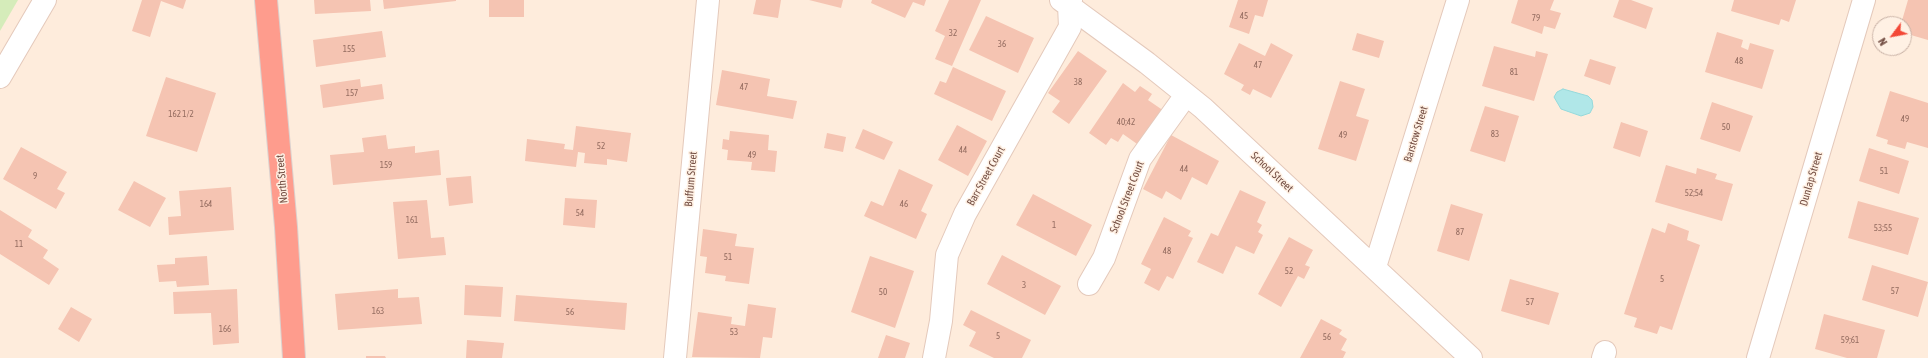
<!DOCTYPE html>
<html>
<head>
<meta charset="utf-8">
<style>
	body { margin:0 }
	#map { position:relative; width:1928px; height:358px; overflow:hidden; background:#feecdc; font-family:"Asap Condensed",sans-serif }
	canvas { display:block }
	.north { position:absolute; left:1872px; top:16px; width:40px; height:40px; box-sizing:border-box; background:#fff1e4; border:1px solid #c7b0a4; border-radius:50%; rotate:238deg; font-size:11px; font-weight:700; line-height:16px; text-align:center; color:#744f44 }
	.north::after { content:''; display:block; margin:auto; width:14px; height:18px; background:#f34836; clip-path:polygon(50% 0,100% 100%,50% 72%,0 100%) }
</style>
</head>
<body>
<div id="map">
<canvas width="1928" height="358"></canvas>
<div class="north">N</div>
</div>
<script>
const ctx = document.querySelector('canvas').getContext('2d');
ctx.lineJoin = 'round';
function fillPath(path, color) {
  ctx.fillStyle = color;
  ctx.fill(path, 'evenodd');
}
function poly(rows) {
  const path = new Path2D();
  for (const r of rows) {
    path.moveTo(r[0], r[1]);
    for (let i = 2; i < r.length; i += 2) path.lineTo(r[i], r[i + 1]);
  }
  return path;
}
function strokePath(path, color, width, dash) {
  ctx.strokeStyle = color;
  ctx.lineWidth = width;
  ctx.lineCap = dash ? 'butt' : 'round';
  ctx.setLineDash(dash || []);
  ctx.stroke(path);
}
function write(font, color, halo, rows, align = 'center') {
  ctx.font = font + ' "Asap Condensed",sans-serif';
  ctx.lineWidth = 3;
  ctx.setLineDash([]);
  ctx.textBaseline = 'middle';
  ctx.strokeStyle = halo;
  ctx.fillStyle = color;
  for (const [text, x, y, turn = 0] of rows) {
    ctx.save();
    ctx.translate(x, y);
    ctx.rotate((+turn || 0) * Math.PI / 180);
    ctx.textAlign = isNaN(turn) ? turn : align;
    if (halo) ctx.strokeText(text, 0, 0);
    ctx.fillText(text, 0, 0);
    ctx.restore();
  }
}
fillPath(poly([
	[0,0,18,0,0,31]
]), '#d5ecba');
const water = poly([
	[1563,89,1588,96,1592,100,1593,107,1590,113,1581,116,1561,109,1554,97,1557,92,1563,89]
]);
fillPath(water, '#b0e7e8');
strokePath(water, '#95d9db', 1);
fillPath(poly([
	[142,0,186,0,183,9,161,1,150,37,132,31],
	[314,0,370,0,371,11,315,14],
	[383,0,456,0,456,1,384,9],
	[489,0,524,0,524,17,489,17],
	[756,0,781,0,778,18,753,14],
	[809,0,843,0,841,8],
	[872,0,926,0,924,6,913,2,905,18,871,3],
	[949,0,981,0,952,66,935,59,945,36,935,31],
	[1238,0,1268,0,1263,17,1255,15,1249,34,1229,27],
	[1518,0,1554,0,1550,10,1561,13,1555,29,1544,26,1542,34,1511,23],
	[1619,0,1631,0,1653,8,1646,29,1613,17],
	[1734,0,1796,0,1789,22,1781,19,1779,25,1731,11],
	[1908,0,1928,0,1928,40,1904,33,1904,24,1901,24],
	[986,16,1034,38,1018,73,969,50],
	[382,31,386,57,316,67,313,40],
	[1717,32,1743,40,1741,47,1748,50,1750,43,1774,50,1762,89,1705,72],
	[1357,33,1384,41,1379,58,1352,50],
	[1239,43,1265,56,1271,43,1293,55,1271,98,1253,89,1250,95,1241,90,1244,85,1224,74],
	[1494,46,1535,57,1536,51,1548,54,1534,101,1482,86],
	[1078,51,1107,71,1069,124,1052,112,1060,101,1048,93],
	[1590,59,1616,67,1610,85,1584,76],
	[953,67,1006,91,992,121,934,94,940,81,946,83],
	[722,70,770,79,767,96,797,101,793,119,716,105],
	[166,77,216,93,197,152,146,136],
	[360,79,361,87,382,84,384,99,323,108,320,85],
	[1340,81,1365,89,1356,116,1369,120,1356,161,1318,149],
	[1123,83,1135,92,1140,86,1152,94,1148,100,1164,111,1140,146,1123,134,1118,142,1111,138,1106,145,1089,133],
	[1890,91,1928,103,1928,148,1907,142,1905,149,1887,144,1888,140,1876,136],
	[1712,102,1753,116,1740,152,1700,139],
	[1485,106,1519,116,1505,162,1470,151],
	[1621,122,1648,131,1640,157,1613,148],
	[957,125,987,141,968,176,938,160],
	[576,126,631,133,627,162,607,159,607,165,584,163,585,153,578,152,576,167,525,161,527,139,565,144,564,149,573,150],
	[863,129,893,142,884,160,855,148],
	[730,131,769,135,768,150,777,151,775,172,751,170,752,162,727,160,728,150,722,149,723,139,729,140],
	[827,133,846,137,843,152,824,148],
	[386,135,388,149,415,146,415,153,439,150,441,175,333,185,330,155,364,152,362,138],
	[1171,135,1219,161,1207,185,1192,177,1181,200,1166,191,1162,199,1143,189],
	[21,147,67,172,57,189,65,193,56,209,3,179],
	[1869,148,1909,161,1899,194,1859,181],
	[1666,165,1696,174,1697,168,1717,174,1715,179,1733,184,1722,221,1655,202],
	[899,169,933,185,921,211,927,214,916,239,864,216,871,201,883,206],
	[471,176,473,203,449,206,446,178],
	[134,181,166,198,150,227,118,210],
	[231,187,234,230,169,235,168,217,181,216,179,191],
	[1240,190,1266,202,1257,222,1262,225,1258,232,1263,235,1254,254,1236,246,1223,274,1197,262,1211,233,1218,236],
	[1033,194,1092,225,1076,256,1016,225],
	[565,198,597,200,595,228,563,225],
	[427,200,431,238,444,237,446,255,398,259,393,202],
	[1858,201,1919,218,1908,255,1848,238],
	[1451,204,1483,214,1469,261,1437,251],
	[0,210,32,230,28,237,48,250,43,258,59,269,49,285,0,254],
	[1164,217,1191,231,1188,236,1193,238,1173,279,1167,276,1159,291,1144,283,1151,269,1141,264],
	[1668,223,1689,231,1687,240,1700,245,1672,330,1660,326,1657,334,1634,327,1637,318,1624,314,1652,228,1665,233],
	[703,229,737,234,735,246,754,248,749,284,725,281,726,276,705,273,707,257,700,256],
	[1289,237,1313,250,1305,265,1310,267,1304,279,1298,276,1281,307,1258,294],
	[1002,255,1061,286,1045,315,987,284],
	[207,256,209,285,177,287,176,281,159,282,157,265,175,264,175,258],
	[870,256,914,271,895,328,851,312],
	[1872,265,1928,282,1918,317,1862,300],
	[1510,279,1559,293,1549,325,1501,311],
	[465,285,503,287,501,317,464,315],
	[237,289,239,343,213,345,211,313,174,314,173,292],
	[398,289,398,298,419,297,422,324,338,330,335,294],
	[516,295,627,303,625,330,514,321],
	[748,304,776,308,772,338,763,337,760,358,692,357,698,312,732,317,731,324,745,326],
	[71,307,92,319,79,342,58,329],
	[971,310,1031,340,1022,358,994,358,969,346,976,332,963,325],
	[1824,314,1885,330,1877,358,1847,358,1815,349],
	[1321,319,1342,330,1339,334,1347,339,1341,350,1346,352,1343,358,1300,358],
	[886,335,910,343,905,358,878,358],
	[467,340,504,343,502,358,466,358],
	[366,356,385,356,386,358,366,358]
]), '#f5c4b2');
const minor = poly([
	[1061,0,1147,63,1203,108,1471,358],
	[0,77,45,0],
	[1375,267,1458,0],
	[1089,284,1104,258,1140,159,1186,95],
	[675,358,708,0],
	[934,358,941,321,947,255,965,214,1070,27,1069,5,1071,0],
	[1603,358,1605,352],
	[1758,358,1864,0]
]);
const highway = poly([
	[266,0,286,227,294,358]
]);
strokePath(minor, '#e4c9bb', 24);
strokePath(highway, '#dbd1ce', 24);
strokePath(minor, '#fff', 22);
strokePath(highway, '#fe9c8d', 22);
write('9px', '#946c60', null, [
	["45",1244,16],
	["79",1536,18],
	["32",953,33],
	["36",1002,44],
	["155",349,49],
	["48",1739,61],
	["47",1258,65],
	["81",1514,72],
	["38",1078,82],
	["47",744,87],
	["157",352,93],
	["162 1/2",181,114],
	["49",1905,119],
	["40;42",1126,122],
	["50",1726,127],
	["83",1495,134],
	["49",1343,135],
	["52",601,146],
	["44",963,150],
	["49",752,155],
	["159",386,165],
	["44",1184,169],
	["51",1884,171],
	["9",35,176],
	["52;54",1694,193],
	["164",206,204],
	["46",904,204],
	["54",580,213],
	["161",412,220],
	["1",1054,225],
	["53;55",1883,228],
	["87",1460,232],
	["11",19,244],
	["48",1167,251],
	["51",728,257],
	["52",1289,271],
	["5",1662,279],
	["3",1024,285],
	["57",1895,291],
	["50",883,292],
	["57",1530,302],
	["163",378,311],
	["56",570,312],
	["166",225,329],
	["53",734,332],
	["5",998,336],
	["56",1327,337],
	["59;61",1850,340]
]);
write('11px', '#744f44', '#fff1e4', [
	["Barstow Street",1416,134,-73],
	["School Street",1272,172,43],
	["Barr Street Court",986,176,-61],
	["North Street",282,179,-95],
	["Buffum Street",691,179,-85],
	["Dunlap Street",1811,179,-74],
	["School Street Court",1127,197,-69]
]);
</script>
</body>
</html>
